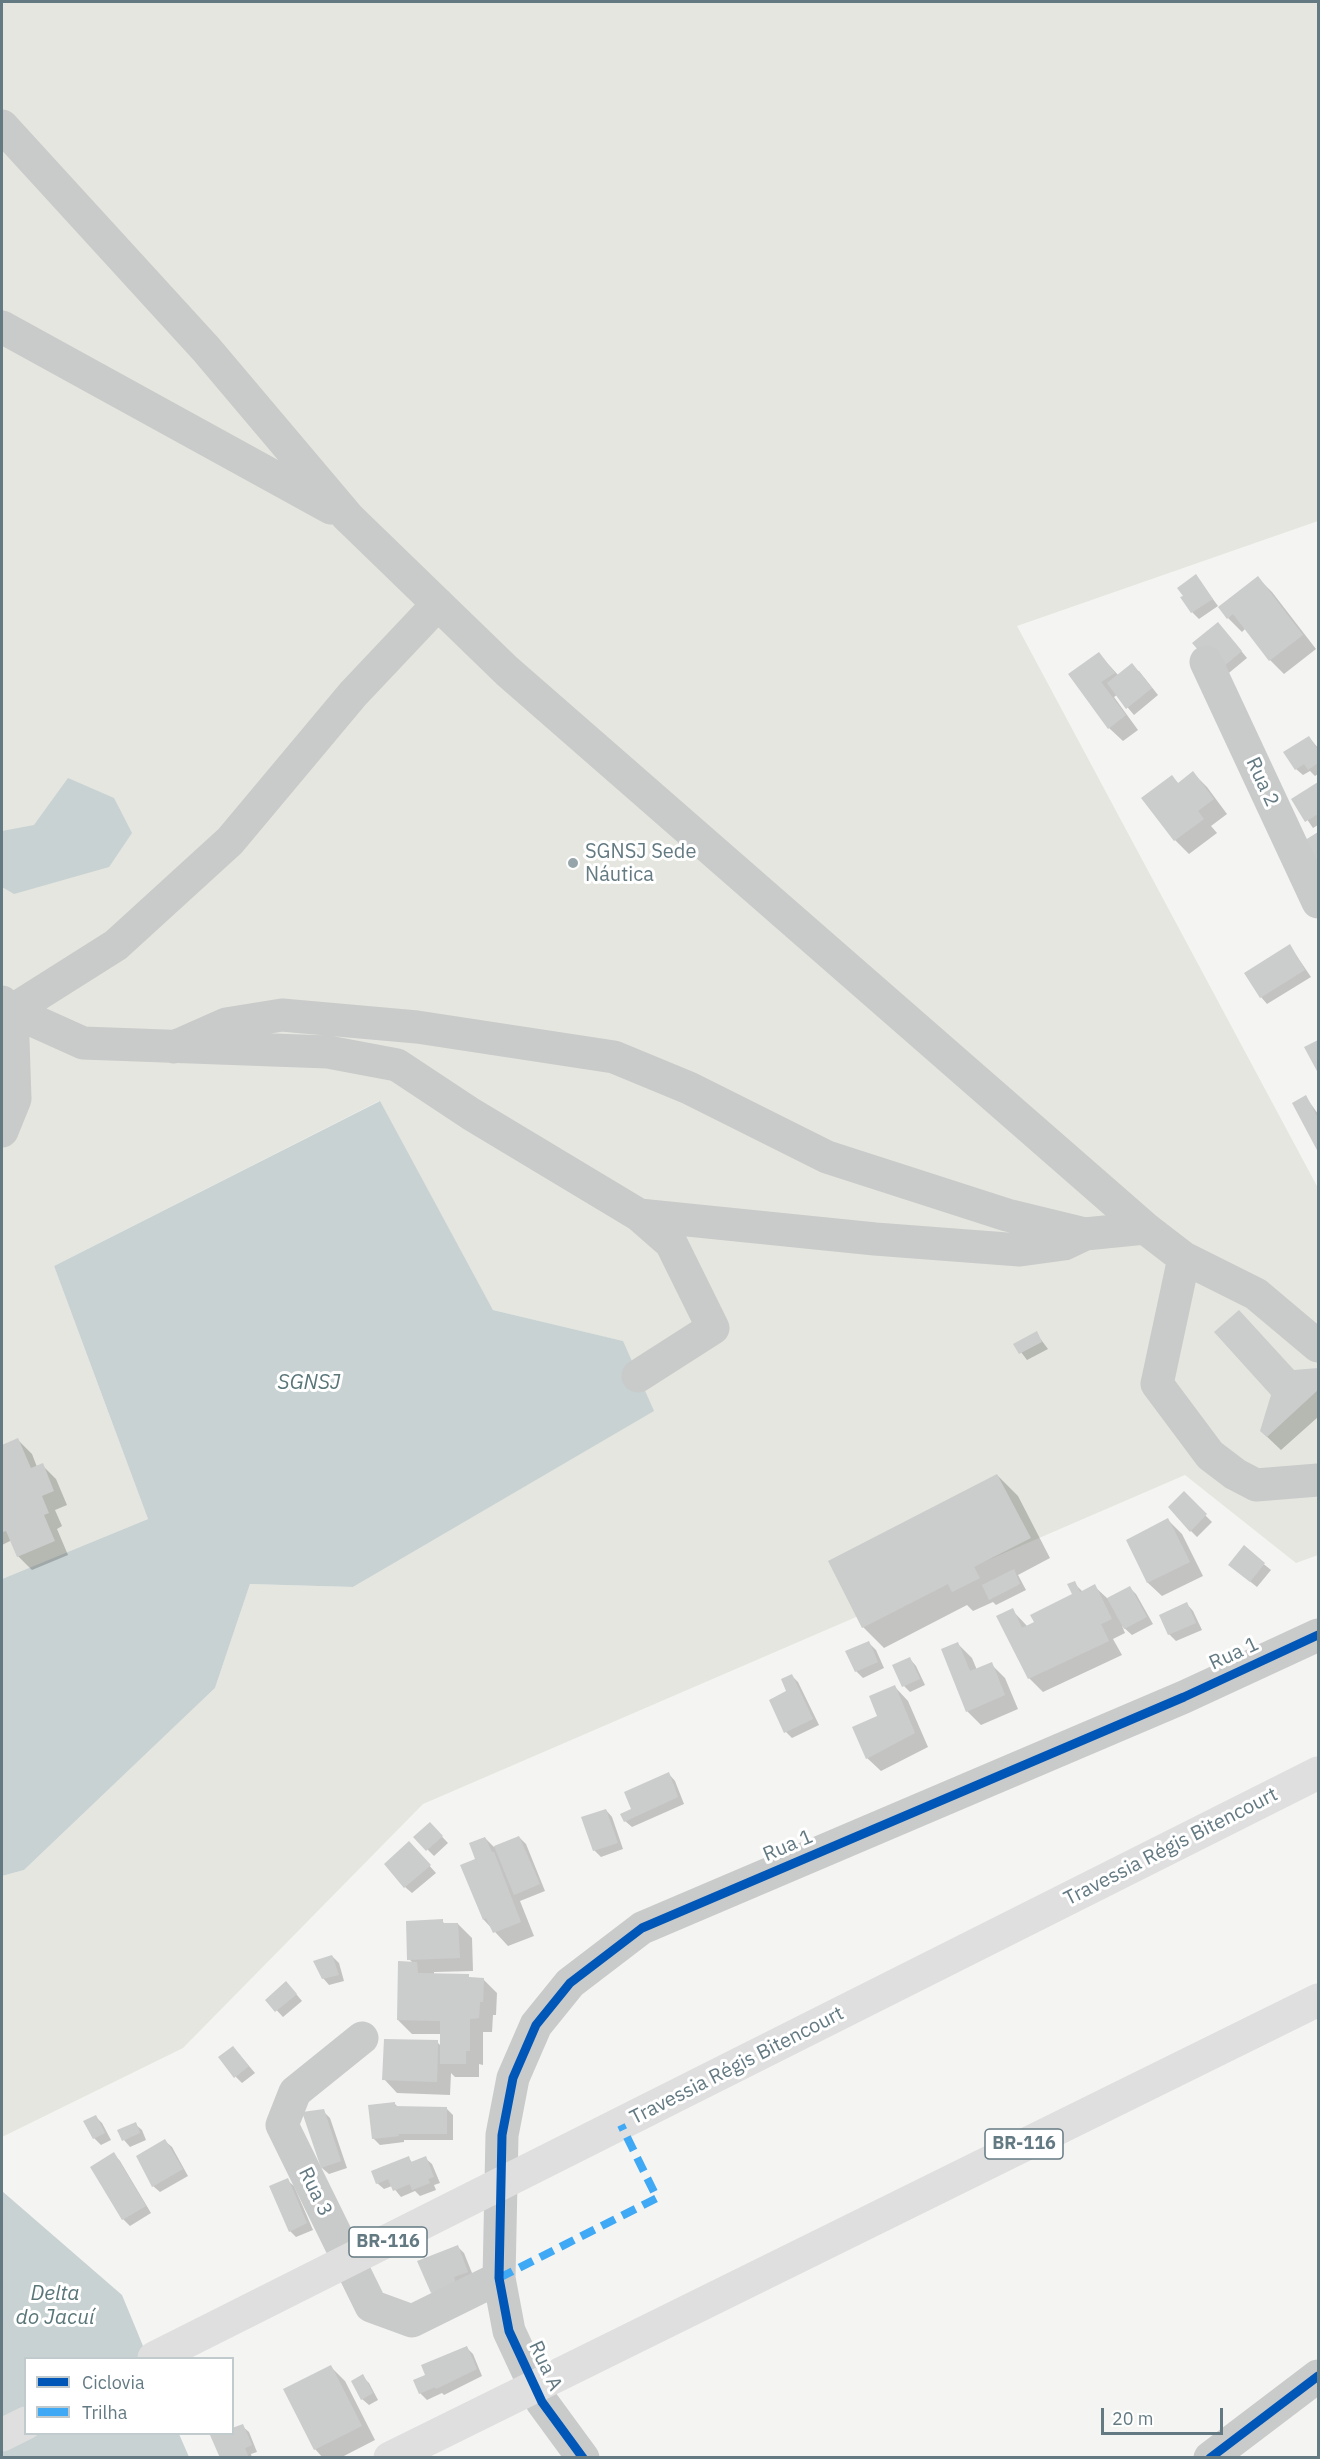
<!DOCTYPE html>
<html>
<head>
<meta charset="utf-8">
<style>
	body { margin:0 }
	#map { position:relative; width:1320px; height:2459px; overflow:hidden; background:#f4f4f2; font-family:"IBM Plex Sans",sans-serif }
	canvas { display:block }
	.frame { position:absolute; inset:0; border:3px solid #647a83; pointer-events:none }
	.legend { position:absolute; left:24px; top:2357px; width:210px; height:78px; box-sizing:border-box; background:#fff; border:2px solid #c1cacd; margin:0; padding:8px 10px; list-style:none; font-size:18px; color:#647a83 }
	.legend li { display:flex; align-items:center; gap:12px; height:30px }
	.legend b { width:30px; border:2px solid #c1cacd }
	.scale { position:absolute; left:1101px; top:2408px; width:122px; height:27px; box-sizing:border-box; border:3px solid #647a83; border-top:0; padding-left:8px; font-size:18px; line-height:21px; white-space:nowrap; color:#647a83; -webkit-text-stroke:4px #fff; paint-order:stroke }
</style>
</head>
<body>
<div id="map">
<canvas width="1320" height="2459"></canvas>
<div class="frame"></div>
<ul class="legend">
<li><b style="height:8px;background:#0057b8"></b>Ciclovia</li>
<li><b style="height:8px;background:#3fa9f5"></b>Trilha</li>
</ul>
<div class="scale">20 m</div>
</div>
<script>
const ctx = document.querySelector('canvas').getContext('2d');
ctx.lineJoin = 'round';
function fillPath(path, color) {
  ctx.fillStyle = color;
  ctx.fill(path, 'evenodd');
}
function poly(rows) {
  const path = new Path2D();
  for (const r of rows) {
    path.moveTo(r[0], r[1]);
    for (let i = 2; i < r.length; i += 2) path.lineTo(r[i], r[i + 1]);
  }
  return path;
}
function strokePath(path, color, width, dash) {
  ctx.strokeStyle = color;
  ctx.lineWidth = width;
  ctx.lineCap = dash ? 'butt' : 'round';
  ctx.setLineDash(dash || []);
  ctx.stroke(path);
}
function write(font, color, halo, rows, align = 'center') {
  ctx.font = font + ' "IBM Plex Sans",sans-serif';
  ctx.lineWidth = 6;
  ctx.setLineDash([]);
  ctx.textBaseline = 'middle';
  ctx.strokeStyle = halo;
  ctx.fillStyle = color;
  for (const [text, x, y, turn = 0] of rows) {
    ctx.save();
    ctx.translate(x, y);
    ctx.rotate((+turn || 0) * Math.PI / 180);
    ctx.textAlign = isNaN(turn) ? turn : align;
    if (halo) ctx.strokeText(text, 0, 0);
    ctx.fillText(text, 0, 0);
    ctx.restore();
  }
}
fillPath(poly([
	[2,2,1318,2,1318,521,1017,626,1318,1188,1318,1555,1296,1563,1185,1475,423,1804,183,2048,2,2137,2,1876,24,1870,215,1688,250,1584,353,1587,653,1411,622,1341,493,1310,379,1101,54,1266,148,1519,2,1579]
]), '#e4e6df');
fillPath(poly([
	[68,778,114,798,132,833,109,867,14,894,2,887,2,831,34,825],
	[380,1101,493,1310,623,1341,654,1411,353,1587,250,1584,215,1688,24,1870,2,1876,2,1579,148,1519,54,1266],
	[2,2191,122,2295,148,2358,26,2358,26,2434,179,2434,189,2457,2,2457]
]), '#c8d2d3');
fillPath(poly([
	[1196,576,1218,606,1199,619,1192,612],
	[1258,578,1272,592,1316,649,1284,674,1270,660,1246,628,1242,632,1228,618],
	[1224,630,1247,658,1224,677],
	[1099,654,1119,676,1139,671,1158,695,1134,715,1117,695,1114,697,1138,730,1123,741,1109,728,1070,675],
	[1309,737,1318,748,1318,774,1315,776,1310,771,1303,775,1296,769],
	[1193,773,1207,787,1227,814,1211,826,1217,833,1189,854,1175,840,1144,798,1172,777,1179,784],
	[1318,784,1318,825,1313,828,1293,799],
	[1290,946,1311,977,1267,1004,1261,997],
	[1306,1097,1318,1114,1318,1148,1294,1103],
	[1036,1333,1048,1349,1027,1360,1015,1344],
	[1318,1369,1318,1417,1281,1450,1261,1431,1294,1371],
	[18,1440,32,1454,37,1467,42,1465,56,1479,67,1505,55,1510,62,1526,57,1529,68,1555,32,1570,18,1556,12,1540,2,1545,2,1447],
	[997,1475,1018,1496,1050,1558,1018,1575,1026,1590,996,1605,993,1602,973,1611,967,1605,884,1648,863,1627,830,1561],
	[1184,1494,1212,1522,1197,1537,1191,1531],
	[1168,1520,1182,1534,1203,1576,1162,1596,1148,1583,1128,1541],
	[1244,1548,1271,1570,1257,1587,1237,1571],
	[1074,1583,1083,1592,1094,1586,1108,1599,1130,1588,1136,1594,1153,1624,1132,1635,1122,1626,1125,1633,1113,1639,1122,1655,1043,1692,1029,1678,998,1616,1012,1610,1028,1627,1074,1594],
	[1187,1604,1193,1611,1202,1630,1176,1641,1169,1634],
	[869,1643,876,1650,884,1668,863,1678,856,1671],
	[958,1644,972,1658,977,1670,991,1664,1005,1678,1018,1709,981,1725,967,1711],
	[910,1659,916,1666,925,1685,910,1692,904,1686],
	[792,1676,798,1682,819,1725,792,1738,786,1732,788,1692],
	[895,1687,908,1701,928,1747,881,1771,867,1758],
	[669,1774,675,1781,684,1804,632,1827,625,1821,633,1809],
	[606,1810,612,1817,623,1849,601,1857,594,1850],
	[430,1824,448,1843,434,1856,415,1837],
	[519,1837,526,1844,545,1891,520,1901,534,1936,508,1946,484,1920,462,1866,477,1860,485,1838,494,1847],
	[415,1850,436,1873,412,1893,405,1887],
	[442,1921,446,1925,458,1924,472,1938,473,1971,434,1972,434,1975,468,1976,471,1979,483,1979,497,1993,496,2015,493,2015,492,2032,483,2032,483,2065,479,2064,479,2077,455,2077,451,2073,450,2095,397,2093,384,2079,437,2042,441,2046,441,2034,412,2034,398,2020,413,1963,409,1959],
	[332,1956,339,1963,344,1981,329,1985,323,1978],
	[292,1989,302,2001,283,2017,267,2000],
	[239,2054,255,2073,242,2083,236,2077],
	[394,2103,399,2108,447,2109,453,2115,453,2140,404,2140,404,2142,380,2145,373,2138],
	[323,2111,330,2118,347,2168,329,2174,322,2168],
	[95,2116,102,2123,111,2140,101,2145,94,2138],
	[135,2124,142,2130,146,2140,130,2147,124,2140,119,2131],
	[165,2141,172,2147,188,2176,160,2192,153,2186],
	[114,2154,120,2161,151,2213,130,2226,123,2219],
	[408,2158,413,2163,425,2158,432,2164,440,2183,434,2185,436,2190,420,2196,415,2191,401,2197,392,2186,384,2189,377,2183],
	[287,2180,294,2186,313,2230,296,2237,290,2231],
	[458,2247,464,2253,474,2278,438,2299,432,2293],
	[467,2348,473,2354,482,2376,444,2395,442,2393,427,2400,420,2393,427,2376],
	[331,2367,345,2381,375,2440,340,2458,323,2458,315,2449],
	[362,2376,369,2383,378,2400,369,2405,362,2399],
	[242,2426,249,2432,257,2452,251,2454,252,2458,221,2458,212,2435,232,2434]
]), '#0003');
fillPath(poly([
	[1196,574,1213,599,1191,613,1180,597,1183,596,1177,588],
	[1258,576,1303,635,1269,661,1233,614,1227,619,1218,607],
	[1218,622,1242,651,1217,672,1192,643],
	[1099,652,1115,673,1101,682,1126,715,1108,729,1068,674],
	[1132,663,1152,688,1126,709,1107,683],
	[1309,736,1318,750,1318,763,1308,770,1304,764,1295,770,1283,752],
	[1193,771,1214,799,1198,811,1204,819,1174,841,1141,798,1172,775,1178,783],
	[1318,782,1318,814,1305,822,1291,799],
	[1318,832,1318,868,1302,842],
	[1290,944,1305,970,1260,998,1244,973],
	[1318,1040,1318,1073,1304,1047],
	[1306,1095,1318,1118,1318,1152,1292,1103],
	[1239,1310,1294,1370,1318,1368,1318,1390,1267,1437,1260,1431,1271,1395,1214,1332],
	[1037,1331,1042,1342,1019,1354,1013,1344],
	[18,1438,31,1468,43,1463,54,1491,42,1496,49,1513,44,1515,55,1541,17,1557,6,1531,3,1532,2,1529,2,1445],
	[997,1474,1031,1538,974,1567,980,1578,952,1592,948,1584,862,1628,828,1561],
	[1184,1491,1207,1514,1190,1532,1168,1507],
	[1168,1518,1190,1562,1147,1583,1126,1540],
	[1244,1545,1265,1563,1250,1582,1228,1565],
	[1014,1569,1020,1584,989,1600,982,1585],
	[1075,1581,1080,1592,1095,1584,1112,1619,1101,1624,1109,1641,1028,1679,996,1616,1013,1608,1022,1628,1034,1622,1030,1615,1072,1594,1067,1584],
	[1130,1586,1147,1617,1124,1629,1107,1598],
	[1187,1602,1196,1623,1168,1635,1159,1615],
	[869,1641,878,1662,855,1672,845,1651],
	[958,1642,970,1671,992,1662,1005,1695,966,1712,941,1649],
	[910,1657,920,1679,902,1687,892,1665],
	[792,1674,813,1719,784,1733,769,1700,786,1691,781,1679],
	[895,1685,915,1733,866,1759,852,1727,877,1716,869,1696],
	[669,1772,678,1797,624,1822,620,1814,631,1809,624,1792],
	[606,1809,618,1843,593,1851,581,1817],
	[430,1822,443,1836,426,1851,413,1837],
	[519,1836,540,1884,514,1895,494,1846],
	[485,1837,492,1852,494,1852,521,1922,493,1933,486,1918,483,1920,460,1865,475,1859,469,1843],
	[409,1841,431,1865,404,1888,384,1864],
	[443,1919,443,1923,458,1923,460,1958,407,1960,406,1921],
	[332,1955,339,1975,322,1979,313,1961],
	[398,1961,417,1962,418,1973,469,1974,469,1977,484,1978,483,2002,480,2002,479,2018,470,2019,470,2051,466,2051,466,2064,440,2064,440,2021,397,2020],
	[286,1981,297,1994,275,2012,265,2000],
	[384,2039,438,2040,437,2082,382,2080],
	[233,2046,249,2066,234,2078,218,2057],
	[395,2102,395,2106,447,2107,447,2134,398,2134,399,2136,372,2139,368,2105],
	[324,2109,341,2161,321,2168,302,2112],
	[96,2115,105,2133,93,2139,83,2121],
	[136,2122,140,2133,122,2141,117,2130],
	[165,2139,183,2169,152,2187,136,2156],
	[114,2152,146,2206,122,2220,90,2167],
	[409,2156,411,2162,426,2156,434,2177,428,2179,430,2183,412,2190,410,2184,393,2191,388,2179,376,2184,371,2171],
	[288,2178,307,2223,289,2232,269,2186],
	[458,2245,468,2272,454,2277,456,2283,431,2293,417,2261],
	[467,2346,477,2369,436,2389,435,2387,419,2394,413,2380,425,2375,421,2365],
	[331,2365,362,2426,314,2450,283,2389],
	[363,2374,373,2393,361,2400,351,2381],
	[243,2424,252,2445,245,2448,249,2458,220,2458,210,2435,232,2434,232,2428]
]), '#cbcdcd');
strokePath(poly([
	[2,126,206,349,348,517,507,671,1145,1228,1184,1258,1256,1294,1318,1346],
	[2,327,331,508],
	[1206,662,1318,902],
	[2,1002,12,1011,83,1043,328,1052,397,1065,471,1114,639,1215,671,1243,713,1328,638,1376],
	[2,1017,116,945,230,841,353,694,438,604],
	[174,1047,226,1024,282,1015,417,1027,614,1057,689,1088,827,1157,1007,1215,1085,1234,1145,1228],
	[2,1131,15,1099,12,1011],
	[639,1215,875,1239,1020,1250,1064,1244,1083,1235],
	[1184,1258,1157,1384,1210,1455,1235,1474,1256,1485,1318,1480],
	[362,2038,295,2092,282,2125,371,2306,412,2321,499,2278],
	[583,2458,542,2402,509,2331,499,2278,502,2135,513,2078,536,2025,570,1983,642,1928,1184,1697,1318,1635],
	[1210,2458,1318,2376]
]), '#c9caca', 33);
strokePath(poly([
	[154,2358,1318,1773],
	[2,2435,26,2423],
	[390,2458,1318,2000]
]), '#dedfde', 33);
strokePath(poly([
	[499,2278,657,2198,621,2125]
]), '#3fa9f5', 8, [15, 8]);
strokePath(poly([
	[583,2458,542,2402,509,2331,499,2278,502,2135,513,2078,536,2025,570,1983,642,1928,1184,1697,1318,1635],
	[1210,2458,1318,2376]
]), '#0057b8', 9);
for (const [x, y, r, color] of [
	[573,863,6,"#96a5aa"]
]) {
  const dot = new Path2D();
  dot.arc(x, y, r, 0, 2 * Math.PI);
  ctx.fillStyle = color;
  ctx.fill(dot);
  strokePath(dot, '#fff', 2);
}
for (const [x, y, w] of [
	[1024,2144,78],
	[388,2242,78]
]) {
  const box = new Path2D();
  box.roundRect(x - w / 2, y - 15, w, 30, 4.5);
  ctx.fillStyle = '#fff';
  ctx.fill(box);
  strokePath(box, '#647a83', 1.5);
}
write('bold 18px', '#647a83', null, [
	["BR-116",1024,2144],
	["BR-116",388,2242]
]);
write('20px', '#647a83', '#fff', [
	["Rua 2",1262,782,65],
	["Rua 1",1234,1654,-25],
	["Rua 1",788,1846,-23],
	["Travessia Régis Bitencourt",1171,1847,-27],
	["Travessia Régis Bitencourt",737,2066,-27],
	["Rua 3",315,2192,64],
	["Rua A",545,2366,65]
]);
write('20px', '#647a83', '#fff', [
	["SGNSJ Sede",585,852],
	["Náutica",585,875]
], 'left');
write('italic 21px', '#5a7679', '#fff', [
	["SGNSJ",309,1383],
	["Delta",55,2294],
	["do Jacuí",55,2318]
]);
</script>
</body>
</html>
